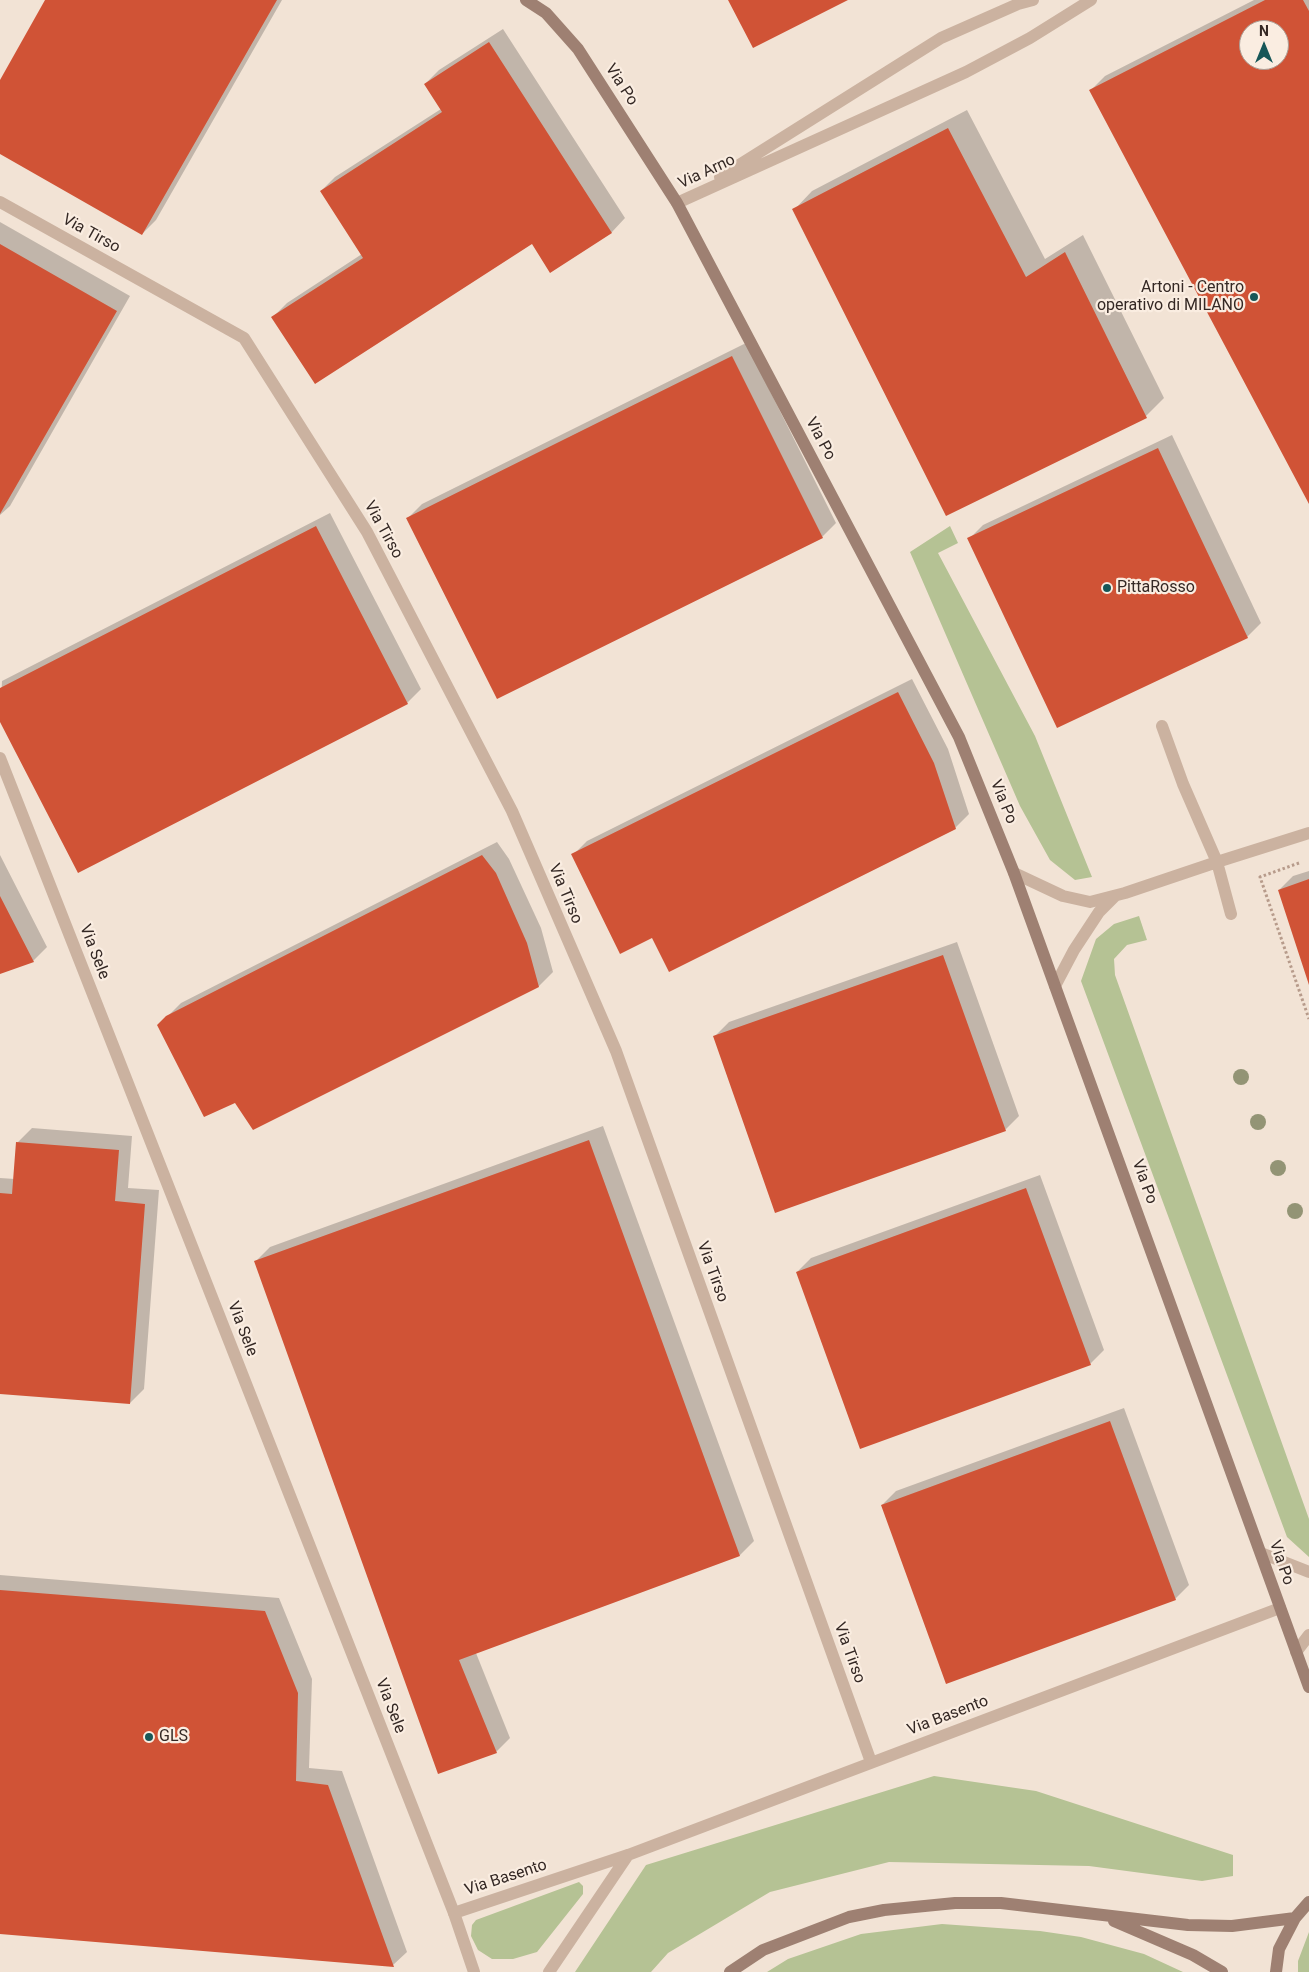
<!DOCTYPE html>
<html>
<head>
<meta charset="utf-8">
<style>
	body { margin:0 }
	#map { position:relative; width:1309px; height:1972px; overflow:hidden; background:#f2e3d5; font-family:Roboto,sans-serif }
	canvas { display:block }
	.north { position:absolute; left:1239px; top:20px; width:50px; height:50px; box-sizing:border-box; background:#faede1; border:1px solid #ab9e95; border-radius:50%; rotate:0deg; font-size:14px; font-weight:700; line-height:20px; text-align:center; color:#342824 }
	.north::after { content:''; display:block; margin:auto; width:18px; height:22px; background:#175758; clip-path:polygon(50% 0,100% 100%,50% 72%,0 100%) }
</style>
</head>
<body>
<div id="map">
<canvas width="1309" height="1972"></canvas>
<div class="north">N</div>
</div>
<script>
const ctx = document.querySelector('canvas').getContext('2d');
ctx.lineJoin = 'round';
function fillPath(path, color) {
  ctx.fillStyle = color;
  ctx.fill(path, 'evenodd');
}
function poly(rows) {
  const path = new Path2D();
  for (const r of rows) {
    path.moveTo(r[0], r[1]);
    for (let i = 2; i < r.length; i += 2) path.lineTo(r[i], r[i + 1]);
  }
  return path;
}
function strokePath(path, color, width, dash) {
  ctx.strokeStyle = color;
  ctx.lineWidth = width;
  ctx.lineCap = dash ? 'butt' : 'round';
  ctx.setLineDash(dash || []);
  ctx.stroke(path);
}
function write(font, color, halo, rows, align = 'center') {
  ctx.font = font + ' Roboto,sans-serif';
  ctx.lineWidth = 4.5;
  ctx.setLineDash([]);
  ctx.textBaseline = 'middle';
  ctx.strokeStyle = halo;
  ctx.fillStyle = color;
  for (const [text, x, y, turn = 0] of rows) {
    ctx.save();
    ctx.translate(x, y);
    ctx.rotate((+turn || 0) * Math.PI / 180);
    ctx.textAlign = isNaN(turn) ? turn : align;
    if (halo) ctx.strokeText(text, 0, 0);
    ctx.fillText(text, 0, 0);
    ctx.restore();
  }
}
fillPath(poly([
	[950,526,958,543,938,553,1035,736,1092,877,1075,880,1050,860,1020,806,910,552],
	[1139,916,1147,940,1127,945,1114,959,1115,975,1309,1519,1309,1557,1287,1537,1081,981,1096,939,1114,924],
	[934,1776,1036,1791,1233,1855,1233,1876,1202,1881,1089,1866,889,1862,770,1892,668,1953,651,1972,575,1972,646,1865],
	[579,1882,583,1886,583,1894,537,1952,513,1959,492,1959,478,1950,471,1936,472,1925,476,1920],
	[942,1924,1040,1931,1081,1937,1144,1954,1183,1972,767,1972,788,1959,861,1934],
	[1309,1932,1309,1972,1298,1972,1298,1961]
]), '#b5c294');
fillPath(poly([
	[47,0,282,0,156,220,142,234,0,152,0,82],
	[1254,0,1309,0,1309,501,1091,90,1105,76],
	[1249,30,1279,30,1279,60,1249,60],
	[503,29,625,218,612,232,551,271,532,242,273,317,287,303,362,254,321,191,335,177,441,109,425,84,439,70],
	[967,110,1045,259,1083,235,1164,398,1146,416,794,210,812,191],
	[0,222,130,296,10,506,0,515],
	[746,343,836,523,822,537,408,518,422,504],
	[1172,435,1261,623,1247,637,969,539,983,525],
	[330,513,421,689,407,703,0,719,2,681],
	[912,679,948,749,969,814,955,828,573,855,587,841],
	[497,842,509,859,541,928,553,972,539,986,253,1128,235,1101,159,1025,181,1003],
	[0,855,47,947,33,961,0,972],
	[1309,871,1309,982,1279,890,1293,876],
	[957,942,1019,1116,1005,1130,715,1036,729,1022],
	[603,1126,754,1541,740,1555,476,1653,510,1738,496,1752,256,1261,270,1247],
	[32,1128,132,1136,128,1188,159,1190,144,1389,130,1403,0,1393,0,1178,15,1179,18,1142],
	[1040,1175,1104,1350,1090,1364,797,1272,811,1258],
	[1124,1408,1189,1585,1175,1599,882,1505,896,1491],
	[0,1575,279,1598,312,1679,309,1768,342,1771,407,1952,393,1965,0,1933]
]), '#0003');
fillPath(poly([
	[45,0,277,0,142,235,0,154,0,80],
	[728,0,848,0,753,48],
	[1265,0,1303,0,1309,11,1309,504,1089,90],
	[1249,30,1279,30,1279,60,1249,60],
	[489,42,612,233,550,273,532,244,315,384,271,317,363,258,320,191,442,112,424,84],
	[948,128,1026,277,1065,252,1147,418,946,516,792,209],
	[0,244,117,311,0,514],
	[732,356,823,538,497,699,406,518],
	[1158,448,1248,638,1057,728,967,538],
	[316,526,408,704,78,873,0,722,0,688],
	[898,692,934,763,956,829,669,972,652,938,620,954,571,854],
	[482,855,496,873,527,943,539,987,253,1130,235,1103,204,1117,157,1025,166,1016],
	[1309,879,1309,985,1278,890],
	[0,896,34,962,0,974],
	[943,955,1006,1131,775,1213,713,1036],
	[589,1140,740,1556,459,1660,497,1753,438,1774,254,1261],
	[16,1142,119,1150,115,1201,145,1204,130,1404,0,1394,0,1193,12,1194],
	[1026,1188,1091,1365,860,1449,796,1272],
	[1110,1421,1176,1600,946,1684,881,1505],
	[0,1590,265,1611,298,1693,296,1781,328,1785,394,1967,0,1934]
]), '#d05336');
strokePath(poly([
	[1299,863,1260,877,1309,1019]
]), '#b79b8b', 3, [2.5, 2.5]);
strokePath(poly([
	[720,177,941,38,1018,4,1033,0],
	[0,202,244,338,367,532,512,811,616,1051,871,1762],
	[677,203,966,72,1030,38,1091,0],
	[1162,726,1183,784,1217,862,1309,833],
	[0,758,454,1913],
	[1014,873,1063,896,1090,902,1125,893,1217,862,1231,914],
	[1055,986,1074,950,1099,912,1115,896],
	[1261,1553,1309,1572],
	[1296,1652,1309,1635]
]), '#cbb2a0', 12);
strokePath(poly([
	[474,1972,454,1913,628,1855,1280,1608],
	[549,1972,628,1855]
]), '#cbb2a0', 12);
strokePath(poly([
	[526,0,546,13,578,49,677,203,959,737,1014,873,1309,1687],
	[1114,1921,1193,1955,1222,1972],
	[730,1972,763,1950,849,1917,884,1910,955,1903,1001,1903,1188,1925,1232,1926,1295,1918],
	[1276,1972,1279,1949,1295,1918,1309,1902]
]), '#9e8072', 12);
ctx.fillStyle = '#939475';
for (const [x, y] of [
	[1241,1077],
	[1258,1122],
	[1278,1168],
	[1295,1211]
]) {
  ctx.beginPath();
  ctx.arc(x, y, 8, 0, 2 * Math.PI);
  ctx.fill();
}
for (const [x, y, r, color] of [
	[1254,297,5,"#175758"],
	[1107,588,5,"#175758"],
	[149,1737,5,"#175758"]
]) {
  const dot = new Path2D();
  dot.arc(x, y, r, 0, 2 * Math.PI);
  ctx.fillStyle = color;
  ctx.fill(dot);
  strokePath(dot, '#faede1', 2);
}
write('16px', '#342824', '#faede1', [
	["Via Po",621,85,57],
	["Via Arno",707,172,-25],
	["Via Tirso",91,234,29],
	["Via Po",820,439,62],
	["Via Tirso",383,530,61],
	["Via Po",1003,802,68],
	["Via Tirso",565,894,67],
	["Via Sele",94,952,69],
	["Via Po",1144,1182,70],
	["Via Tirso",712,1272,70],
	["Via Sele",242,1329,69],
	["Via Po",1281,1563,71],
	["Via Tirso",849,1653,70],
	["Via Sele",390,1706,69],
	["Via Basento",948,1716,-21],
	["Via Basento",506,1878,-18]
]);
write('16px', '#342824', '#faede1', [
	["Artoni - Centro",1244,288,"right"],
	["operativo di MILANO",1244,306,"right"],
	["PittaRosso",1117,588],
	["GLS",159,1737]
], 'left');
</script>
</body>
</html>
